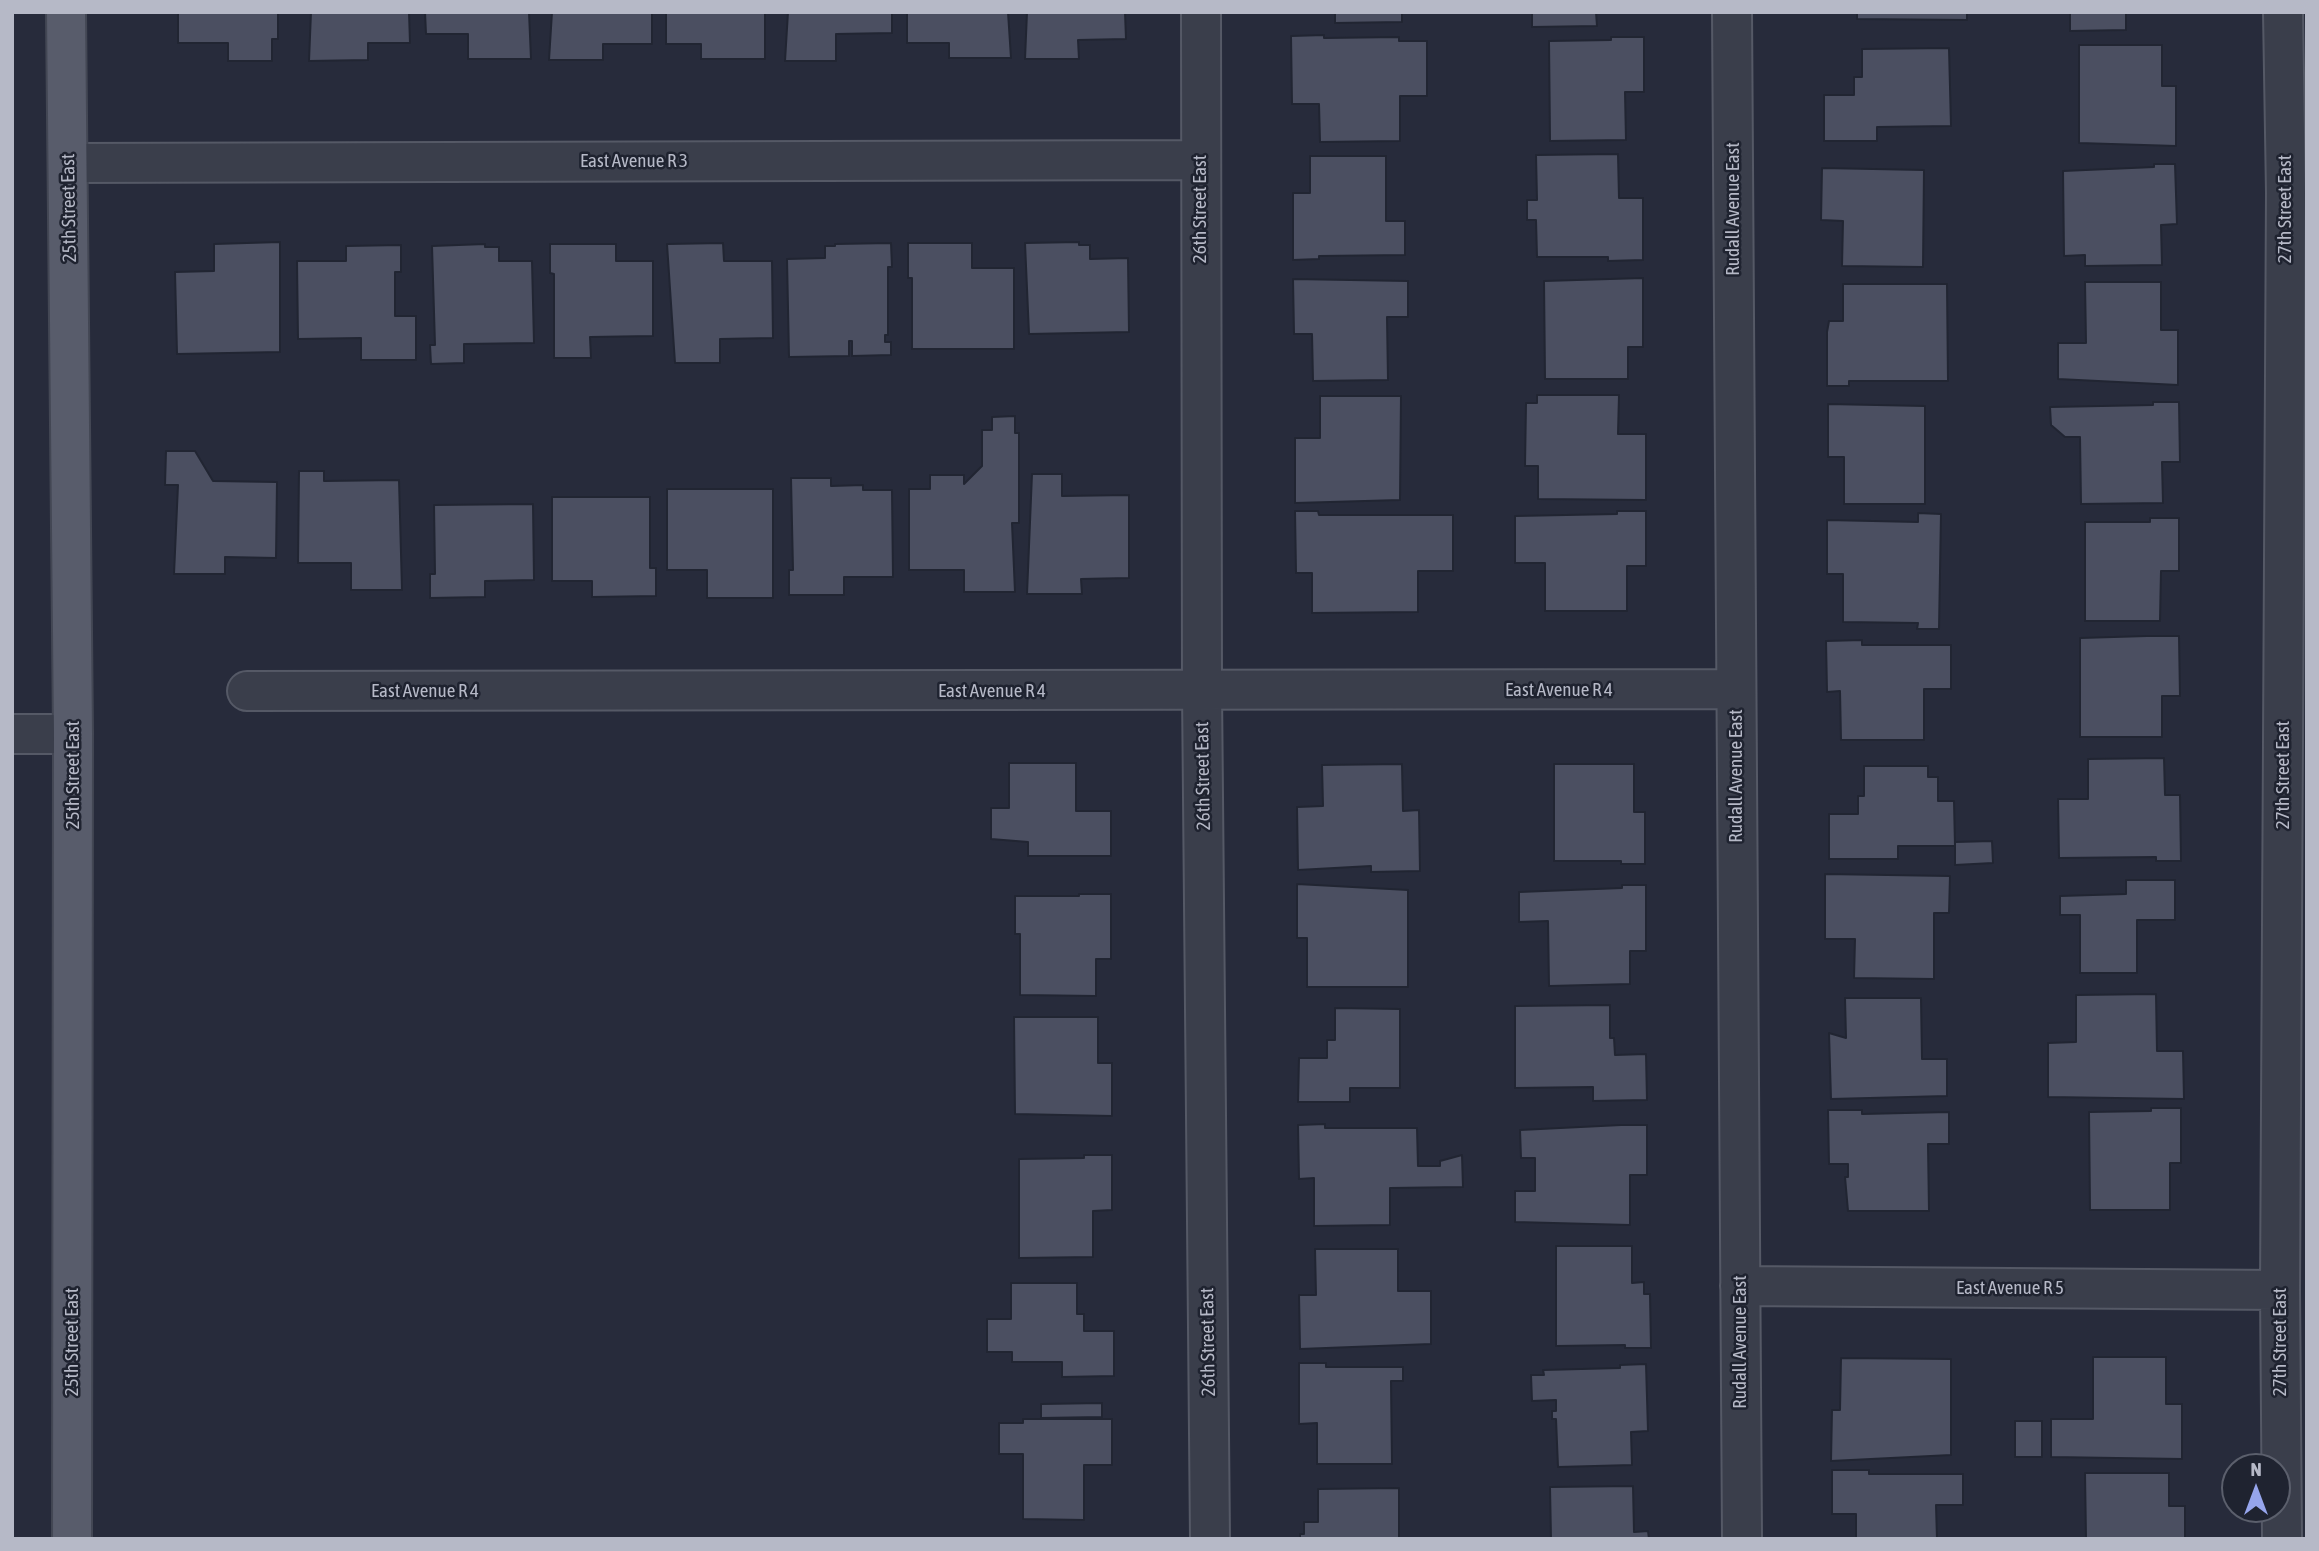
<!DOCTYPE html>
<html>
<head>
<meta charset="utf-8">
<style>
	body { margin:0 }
	#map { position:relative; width:2319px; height:1551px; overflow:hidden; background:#272b3b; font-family:"Asap Condensed",sans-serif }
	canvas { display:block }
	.frame { position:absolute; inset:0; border:14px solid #b6b9c7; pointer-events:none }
	.north { position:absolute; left:2221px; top:1453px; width:70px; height:70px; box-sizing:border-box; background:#1f2330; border:2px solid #5b5f6c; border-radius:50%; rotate:0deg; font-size:19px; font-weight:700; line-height:28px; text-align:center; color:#b6b9c7 }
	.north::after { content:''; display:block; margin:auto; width:24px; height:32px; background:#96a5ec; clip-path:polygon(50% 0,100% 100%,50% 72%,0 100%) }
</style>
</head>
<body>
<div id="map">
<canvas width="2319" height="1551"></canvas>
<div class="frame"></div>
<div class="north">N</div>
</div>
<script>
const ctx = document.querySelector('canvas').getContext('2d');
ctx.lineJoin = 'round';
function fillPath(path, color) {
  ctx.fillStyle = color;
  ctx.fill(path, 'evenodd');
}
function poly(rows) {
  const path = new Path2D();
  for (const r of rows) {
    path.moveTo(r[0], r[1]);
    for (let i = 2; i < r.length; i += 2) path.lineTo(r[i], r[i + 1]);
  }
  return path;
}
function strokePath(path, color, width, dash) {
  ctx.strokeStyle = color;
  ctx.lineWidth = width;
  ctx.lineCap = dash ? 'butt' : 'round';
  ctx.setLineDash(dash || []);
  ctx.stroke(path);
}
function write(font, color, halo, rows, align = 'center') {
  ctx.font = font + ' "Asap Condensed",sans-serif';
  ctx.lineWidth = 5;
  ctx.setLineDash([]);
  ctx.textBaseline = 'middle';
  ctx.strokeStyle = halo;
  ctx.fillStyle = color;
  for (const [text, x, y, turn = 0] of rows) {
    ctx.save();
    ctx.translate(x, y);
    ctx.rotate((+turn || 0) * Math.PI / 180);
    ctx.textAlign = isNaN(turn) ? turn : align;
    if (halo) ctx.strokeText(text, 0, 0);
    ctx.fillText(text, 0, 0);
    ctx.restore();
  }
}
const building = poly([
	[178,12,278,12,278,39,272,39,272,61,228,61,228,43,178,43,178,12],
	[311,12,409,12,410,43,368,43,368,60,309,61,311,12],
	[425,12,529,12,531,59,468,59,468,34,426,34,425,12],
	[552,12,652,12,652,44,603,44,603,60,549,60,552,12],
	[666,12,765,12,765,59,701,59,701,44,666,44,666,12],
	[788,12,892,12,892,33,836,34,836,61,785,61,788,12],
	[907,12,1008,12,1011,58,949,58,949,43,907,43,907,12],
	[1027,12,1125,12,1126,39,1078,40,1079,59,1025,59,1027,12],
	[1335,12,1402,12,1402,22,1335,23,1335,12],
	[1532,12,1596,12,1597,26,1532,27,1532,12],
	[1857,12,1967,12,1967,20,1857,19,1857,12],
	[2070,12,2126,12,2126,30,2070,31,2070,12],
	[1324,35,1324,38,1399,37,1399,41,1427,41,1427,96,1400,96,1400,141,1320,142,1319,104,1292,104,1291,36,1324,35],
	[1611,37,1644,37,1644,92,1625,92,1626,140,1550,141,1549,41,1611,40,1611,37],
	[2079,45,2162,45,2162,86,2176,86,2176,146,2079,143,2079,45],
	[1949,48,1951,126,1877,127,1877,141,1824,141,1824,95,1854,95,1854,77,1862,77,1862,49,1949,48],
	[1618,154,1619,198,1643,198,1643,260,1608,261,1608,257,1537,257,1536,220,1527,220,1527,200,1537,200,1536,155,1618,154],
	[1310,156,1386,156,1386,221,1405,221,1405,255,1319,256,1319,259,1293,260,1293,193,1310,193,1310,156],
	[2154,164,2175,164,2177,224,2161,225,2162,265,2085,266,2085,255,2064,256,2063,171,2154,167,2154,164],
	[1822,168,1924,170,1923,267,1842,266,1843,221,1821,220,1822,168],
	[280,242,280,352,177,354,175,272,214,271,214,244,280,242],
	[1079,242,1079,245,1090,245,1090,259,1128,258,1129,332,1029,334,1025,243,1079,242],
	[723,243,724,261,772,261,773,338,720,339,720,363,675,363,667,244,723,243],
	[891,243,892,267,888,267,888,335,885,335,885,342,891,342,891,355,852,356,852,341,849,341,849,356,789,357,787,259,825,258,825,246,835,246,835,244,891,243],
	[908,243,972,243,972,268,1014,268,1014,349,912,349,912,278,908,278,908,243],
	[485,244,485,247,499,247,499,261,532,261,534,343,464,344,464,363,431,364,430,345,435,345,432,246,485,244],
	[550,244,616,244,616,261,653,261,653,336,590,337,591,358,554,358,554,274,550,273,550,244],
	[401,245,401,272,395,272,395,316,416,316,416,360,361,360,361,338,298,339,297,261,346,261,346,246,401,245],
	[1643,278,1643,347,1628,347,1628,379,1545,379,1544,281,1643,278],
	[1293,279,1408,281,1408,317,1387,317,1388,380,1313,381,1312,334,1294,334,1293,279],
	[2085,282,2161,282,2161,330,2178,330,2178,385,2058,379,2058,343,2086,343,2085,282],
	[1843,284,1947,284,1948,381,1849,381,1849,386,1827,386,1827,332,1829,321,1843,321,1843,284],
	[1537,395,1619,395,1618,434,1646,434,1646,500,1538,499,1538,466,1525,466,1526,403,1537,403,1537,395],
	[1320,396,1401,396,1400,500,1295,503,1295,438,1320,438,1320,396],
	[2153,402,2179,402,2180,462,2162,462,2163,503,2081,504,2080,437,2065,437,2051,425,2050,407,2153,405,2153,402],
	[1828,404,1925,406,1925,504,1844,504,1844,457,1828,457,1828,404],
	[1015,416,1015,433,1019,433,1019,523,1012,523,1015,592,964,592,964,570,909,570,909,489,930,489,930,475,964,475,964,484,982,466,982,430,992,430,992,417,1015,416],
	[166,451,195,451,213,481,277,482,276,558,225,557,225,574,174,574,178,485,165,485,166,451],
	[299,471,324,471,324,481,399,480,402,590,351,590,351,563,298,563,299,471],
	[1032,474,1062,474,1062,496,1129,495,1129,578,1081,579,1082,594,1027,594,1032,474],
	[791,478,831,478,831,486,863,485,863,490,892,490,893,577,844,577,844,595,789,595,789,570,793,570,791,478],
	[667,489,773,489,773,598,707,598,707,570,667,570,667,489],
	[552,497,650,497,650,568,656,568,656,596,592,597,592,581,552,581,552,497],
	[533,504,534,580,485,581,485,597,430,598,430,574,435,574,434,505,533,504],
	[1295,511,1318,511,1319,515,1453,515,1453,571,1418,571,1418,612,1312,613,1312,573,1296,573,1295,511],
	[1617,511,1646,511,1646,566,1627,566,1627,611,1545,611,1545,563,1515,563,1515,516,1617,514,1617,511],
	[1918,513,1941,514,1939,629,1917,629,1918,623,1843,622,1843,574,1827,574,1827,520,1918,522,1918,513],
	[2150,518,2179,518,2179,571,2161,571,2160,621,2085,621,2085,522,2150,522,2150,518],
	[2147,636,2179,636,2180,696,2162,696,2162,737,2080,737,2080,638,2147,636],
	[1862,640,1862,645,1951,645,1951,689,1924,689,1924,740,1841,740,1840,691,1827,692,1826,641,1862,640],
	[2164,758,2165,795,2180,795,2181,861,2156,861,2156,857,2059,858,2058,799,2088,799,2088,759,2164,758],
	[1009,763,1076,763,1076,811,1111,811,1111,856,1028,856,1028,842,991,839,991,808,1009,808,1009,763],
	[1402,764,1403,811,1419,810,1420,871,1371,872,1371,866,1298,870,1297,807,1323,806,1322,765,1402,764],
	[1554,764,1634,764,1634,812,1645,812,1645,864,1621,864,1621,861,1554,861,1554,764],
	[1864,766,1928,766,1928,777,1938,777,1938,801,1954,801,1955,846,1898,846,1898,859,1829,859,1829,814,1858,814,1858,796,1864,796,1864,766],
	[1992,841,1993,863,1955,865,1955,842,1992,841],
	[1825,874,1950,876,1949,913,1934,913,1934,979,1854,978,1855,939,1825,939,1825,874],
	[2126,880,2175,880,2175,920,2137,920,2137,973,2080,973,2080,915,2060,915,2060,896,2126,894,2126,880],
	[1297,884,1408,890,1408,987,1307,987,1307,938,1297,938,1297,884],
	[1622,885,1646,885,1646,951,1630,951,1630,984,1549,986,1548,921,1519,922,1519,892,1622,888,1622,885],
	[1079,894,1111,894,1111,959,1096,959,1096,996,1020,995,1020,934,1015,934,1015,896,1079,896,1079,894],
	[2156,994,2157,1051,2183,1051,2184,1099,2048,1097,2048,1043,2076,1042,2076,995,2156,994],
	[1845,998,1921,998,1922,1059,1947,1059,1947,1096,1831,1099,1829,1033,1846,1038,1845,998],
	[1610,1005,1610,1038,1614,1038,1615,1055,1646,1054,1647,1100,1593,1101,1593,1087,1515,1088,1515,1006,1610,1005],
	[1335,1008,1400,1009,1400,1088,1350,1088,1350,1102,1298,1102,1299,1058,1327,1058,1327,1040,1335,1040,1335,1008],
	[1014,1017,1098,1017,1098,1063,1112,1063,1112,1116,1015,1114,1014,1017],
	[2151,1108,2181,1108,2181,1163,2170,1163,2170,1210,2090,1210,2089,1112,2151,1111,2151,1108],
	[1828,1110,1862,1110,1862,1114,1949,1112,1949,1144,1928,1144,1929,1211,1848,1211,1845,1177,1848,1177,1848,1164,1829,1164,1828,1110],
	[1325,1124,1325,1128,1417,1128,1418,1166,1440,1166,1440,1161,1462,1155,1463,1187,1390,1188,1390,1225,1314,1226,1314,1178,1299,1179,1298,1125,1325,1124],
	[1621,1125,1647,1125,1647,1175,1630,1175,1630,1225,1515,1222,1515,1191,1535,1191,1535,1158,1521,1158,1520,1130,1621,1125],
	[1084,1155,1112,1155,1112,1210,1093,1211,1093,1257,1019,1258,1019,1159,1084,1158,1084,1155],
	[1556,1246,1632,1246,1632,1283,1644,1282,1644,1294,1650,1294,1651,1348,1625,1348,1625,1345,1556,1346,1556,1246],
	[1315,1249,1398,1249,1398,1291,1431,1291,1431,1344,1300,1349,1299,1295,1316,1295,1315,1249],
	[1011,1283,1077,1283,1077,1314,1084,1314,1084,1331,1114,1331,1114,1376,1062,1377,1062,1362,1012,1362,1012,1352,987,1352,987,1319,1011,1319,1011,1283],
	[2093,1357,2166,1357,2166,1404,2182,1404,2182,1459,2051,1457,2051,1419,2093,1419,2093,1357],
	[1841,1358,1951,1359,1951,1455,1831,1461,1832,1410,1840,1410,1841,1358],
	[1299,1363,1326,1363,1326,1367,1403,1367,1403,1381,1391,1381,1392,1464,1317,1464,1317,1423,1299,1424,1299,1363],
	[1646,1364,1648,1431,1631,1432,1632,1465,1558,1467,1556,1419,1552,1419,1552,1411,1556,1411,1556,1400,1532,1401,1531,1375,1544,1375,1543,1370,1620,1368,1620,1365,1646,1364],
	[1102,1403,1102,1417,1041,1418,1041,1404,1102,1403],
	[1023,1419,1112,1419,1112,1465,1084,1465,1084,1520,1023,1519,1023,1454,999,1454,999,1423,1023,1423,1023,1419],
	[2015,1421,2042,1421,2042,1457,2015,1457,2015,1421],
	[1832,1470,1869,1470,1869,1474,1963,1474,1963,1505,1936,1505,1937,1539,1856,1539,1856,1514,1832,1514,1832,1470],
	[2085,1473,2169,1473,2169,1506,2185,1506,2185,1539,2086,1539,2085,1473],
	[1633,1486,1634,1532,1648,1531,1649,1539,1551,1539,1550,1487,1633,1486],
	[1399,1488,1399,1539,1300,1539,1300,1534,1304,1534,1304,1522,1318,1522,1318,1489,1399,1488]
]);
fillPath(building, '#4b4f61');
strokePath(building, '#212532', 2);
const minor = poly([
	[1201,12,1202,691,1210,1539],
	[1732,12,1742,1539],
	[69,163,1199,160],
	[247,691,1736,689],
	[12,734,73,734],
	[1740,1286,2280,1290],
	[2282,1539,2280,1290,2286,193,2283,12]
]);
const major = poly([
	[66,12,73,734,72,1539]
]);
strokePath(minor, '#555966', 42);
strokePath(major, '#434754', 42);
strokePath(minor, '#3a3e4b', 38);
strokePath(major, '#585c6b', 38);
write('19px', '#b6b9c7', '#1f2330', [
	["East Avenue R 3",634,161],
	["25th Street East",69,208,-91],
	["26th Street East",1200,209,-90],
	["Rudall Avenue East",1733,209,-90],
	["27th Street East",2285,209,-90],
	["East Avenue R 4",1559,690],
	["East Avenue R 4",425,691],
	["East Avenue R 4",992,691],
	["25th Street East",73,775,-90],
	["27th Street East",2283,775,-90],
	["26th Street East",1203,776,-91],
	["Rudall Avenue East",1736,776,-90],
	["East Avenue R 5",2010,1288],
	["25th Street East",72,1342,-90],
	["26th Street East",1208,1342,-91],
	["Rudall Avenue East",1740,1342,-90],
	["27th Street East",2280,1342,-90]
]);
</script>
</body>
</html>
